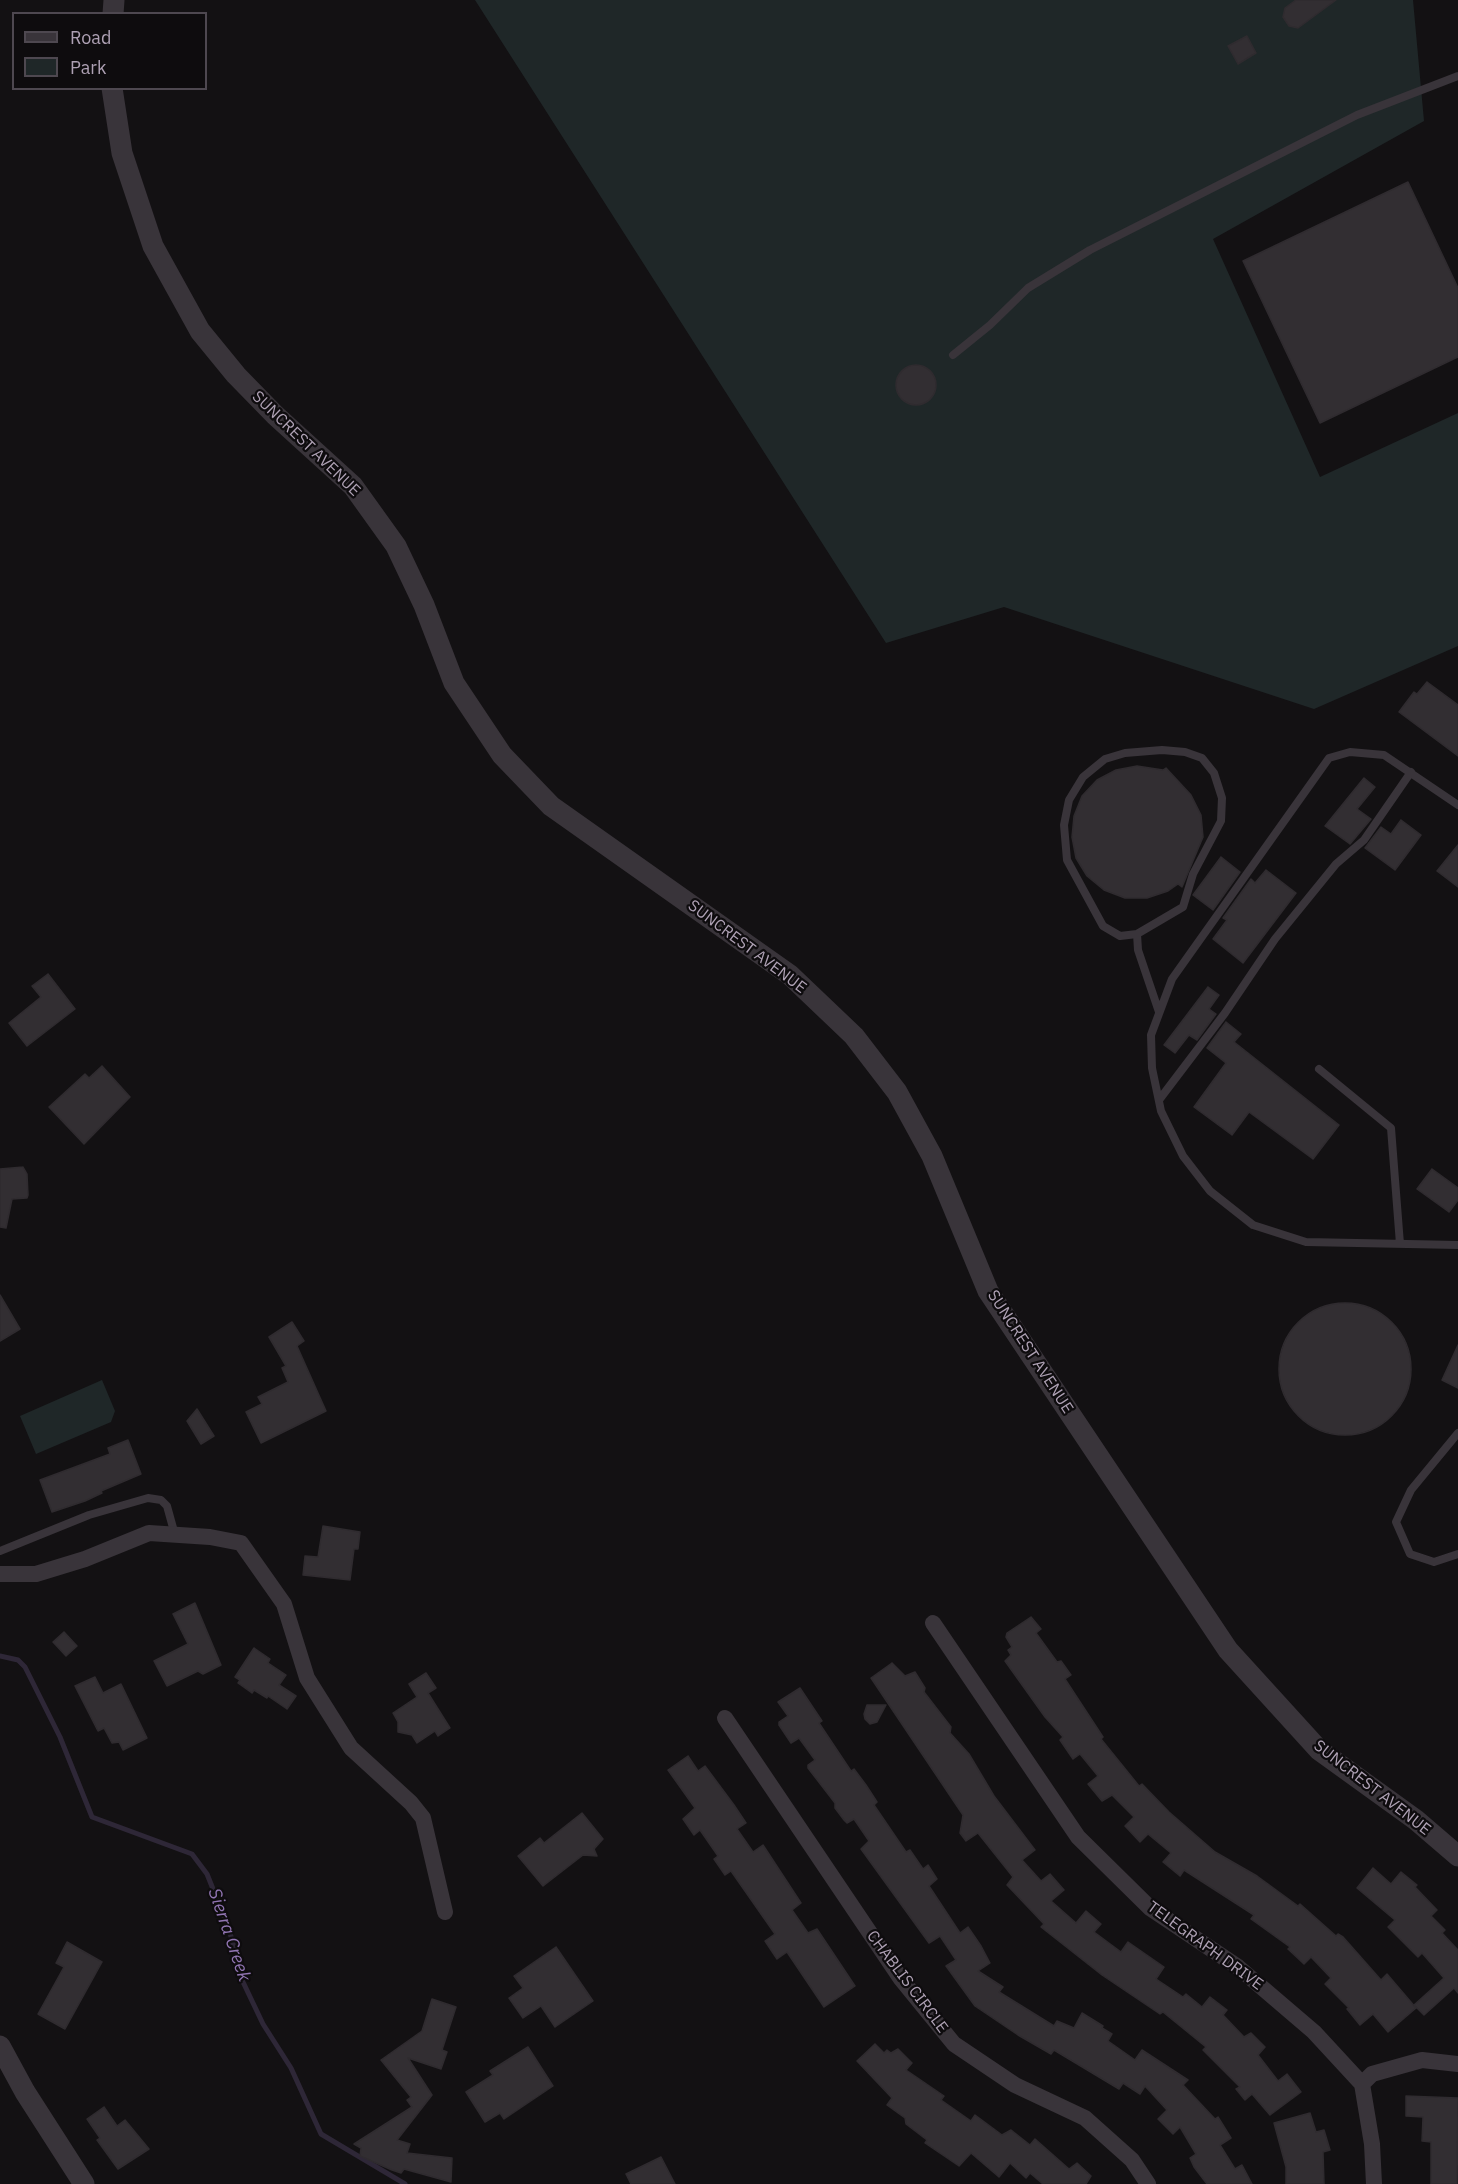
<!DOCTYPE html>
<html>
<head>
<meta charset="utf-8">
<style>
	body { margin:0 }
	#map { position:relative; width:1458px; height:2184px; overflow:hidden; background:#131113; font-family:"IBM Plex Sans",sans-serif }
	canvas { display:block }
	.legend { position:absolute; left:12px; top:12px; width:195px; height:78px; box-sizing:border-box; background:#0e0c0e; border:2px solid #4e4850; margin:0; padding:8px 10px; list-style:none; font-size:18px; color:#aea1b4 }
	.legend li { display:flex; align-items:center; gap:12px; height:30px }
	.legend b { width:30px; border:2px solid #4e4850 }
</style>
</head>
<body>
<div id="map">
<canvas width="1458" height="2184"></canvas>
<ul class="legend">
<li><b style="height:8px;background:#39343a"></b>Road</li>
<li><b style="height:16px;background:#1f2728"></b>Park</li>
</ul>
</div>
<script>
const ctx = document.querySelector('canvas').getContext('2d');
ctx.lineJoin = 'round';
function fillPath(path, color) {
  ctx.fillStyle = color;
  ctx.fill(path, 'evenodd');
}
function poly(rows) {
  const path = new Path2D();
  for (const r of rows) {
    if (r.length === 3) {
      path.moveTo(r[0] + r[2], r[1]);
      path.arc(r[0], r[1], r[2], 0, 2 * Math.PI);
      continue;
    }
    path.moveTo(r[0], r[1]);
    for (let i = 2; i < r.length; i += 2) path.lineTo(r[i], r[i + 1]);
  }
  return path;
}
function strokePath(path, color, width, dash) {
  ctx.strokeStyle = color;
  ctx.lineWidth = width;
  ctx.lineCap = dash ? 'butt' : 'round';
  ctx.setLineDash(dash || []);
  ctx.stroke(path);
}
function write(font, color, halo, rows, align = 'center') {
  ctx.font = font + ' "IBM Plex Sans",sans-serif';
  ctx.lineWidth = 4.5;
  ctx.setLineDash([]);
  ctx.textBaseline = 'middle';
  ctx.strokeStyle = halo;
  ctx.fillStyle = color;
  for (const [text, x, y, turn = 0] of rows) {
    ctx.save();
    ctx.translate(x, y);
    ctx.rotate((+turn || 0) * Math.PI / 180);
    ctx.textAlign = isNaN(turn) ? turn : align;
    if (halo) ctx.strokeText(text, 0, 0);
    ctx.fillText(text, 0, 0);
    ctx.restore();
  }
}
fillPath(poly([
	[475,0,1413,0,1424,121,1213,239,1320,477,1458,413,1458,646,1314,709,1004,607,886,643],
	[102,1380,115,1411,111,1422,36,1454,20,1416]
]), '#1f2728');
strokePath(poly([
	[0,1656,18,1660,25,1667,60,1737,92,1817,192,1854,207,1874,229,1929,243,1982,263,2024,291,2068,321,2134,405,2184]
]), '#2e2737', 5);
const building = poly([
	[1296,0,1336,0,1298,28,1289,26,1283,17,1285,8,1296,0],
	[1247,36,1256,53,1238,64,1228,46,1247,36],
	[1408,182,1458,288,1458,357,1320,423,1243,261,1408,182],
	[916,385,20],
	[1427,682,1458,705,1458,756,1399,712,1414,692,1417,694,1427,682],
	[1137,766,1163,770,1166,768,1191,795,1201,815,1203,837,1182,887,1178,884,1168,891,1147,898,1125,898,1104,890,1087,876,1076,858,1072,837,1074,816,1082,796,1097,780,1116,770,1137,766],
	[1364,778,1375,787,1357,809,1371,819,1350,844,1325,826,1364,778],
	[1401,820,1421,835,1395,870,1365,848,1381,827,1391,834,1401,820],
	[1458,845,1458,887,1437,871,1458,845],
	[1221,857,1240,872,1213,910,1193,895,1221,857],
	[1266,870,1296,893,1243,963,1213,939,1227,920,1223,918,1251,879,1255,883,1266,870],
	[48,974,75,1009,27,1046,9,1023,41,997,32,986,48,974],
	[1208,987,1219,995,1209,1009,1216,1014,1197,1040,1189,1035,1175,1053,1164,1045,1208,987],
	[1226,1022,1241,1034,1234,1042,1339,1125,1313,1159,1249,1112,1232,1135,1194,1107,1226,1063,1207,1048,1226,1022],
	[102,1066,130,1097,84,1144,49,1107,85,1074,89,1078,102,1066],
	[23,1167,27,1174,28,1195,27,1198,12,1199,6,1228,0,1227,0,1169,23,1167],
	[1432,1169,1458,1188,1458,1200,1449,1212,1417,1189,1432,1169],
	[0,1295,20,1329,0,1341,0,1295],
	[1345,1369,66],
	[292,1322,304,1341,297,1346,326,1411,261,1443,246,1412,262,1404,258,1397,288,1382,282,1368,286,1366,269,1337,292,1322],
	[1458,1345,1458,1388,1442,1380,1458,1345],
	[197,1409,214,1436,201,1444,187,1421,197,1409],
	[128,1440,141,1474,101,1491,102,1493,85,1501,52,1512,40,1480,110,1454,108,1448,128,1440],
	[323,1526,360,1532,358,1549,354,1549,350,1580,303,1575,305,1556,318,1557,323,1526],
	[195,1603,221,1665,203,1674,198,1671,167,1686,154,1661,188,1644,173,1614,195,1603],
	[1031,1617,1041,1629,1036,1633,1057,1662,1061,1661,1071,1675,1065,1679,1103,1737,1101,1739,1139,1786,1142,1784,1169,1812,1215,1852,1257,1876,1298,1906,1300,1904,1336,1936,1338,1934,1343,1937,1381,1980,1387,1974,1416,2008,1388,2032,1373,2014,1360,2025,1347,2009,1349,2008,1325,1984,1331,1978,1311,1957,1304,1964,1288,1949,1290,1947,1251,1919,1254,1915,1184,1870,1180,1876,1163,1862,1171,1853,1148,1834,1140,1842,1125,1826,1134,1817,1112,1795,1102,1801,1088,1784,1098,1776,1080,1754,1073,1759,1060,1740,1063,1737,1045,1717,1005,1661,1011,1655,1008,1650,1012,1647,1006,1637,1007,1633,1031,1617],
	[64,1632,77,1646,66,1656,53,1642,64,1632],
	[254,1648,270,1659,268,1663,286,1675,279,1685,296,1696,287,1709,268,1696,267,1698,254,1690,252,1693,238,1683,240,1680,235,1677,254,1648],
	[892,1663,905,1676,915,1672,925,1688,924,1692,951,1727,950,1733,969,1754,994,1796,1035,1850,1022,1860,1041,1881,1050,1874,1064,1890,1051,1901,1076,1923,1086,1911,1101,1924,1094,1932,1121,1952,1128,1942,1164,1967,1156,1979,1183,1997,1186,1994,1202,2007,1210,1997,1227,2010,1223,2015,1244,2037,1251,2033,1265,2047,1258,2055,1278,2081,1287,2074,1301,2092,1270,2115,1252,2094,1245,2100,1236,2089,1240,2087,1203,2050,1206,2047,1163,2012,1160,2014,1102,1975,1041,1927,1044,1924,1007,1885,1013,1877,978,1833,966,1841,960,1833,963,1815,871,1678,892,1663],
	[426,1673,436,1688,428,1693,450,1728,438,1736,435,1731,417,1743,412,1735,398,1732,398,1722,393,1713,417,1697,409,1684,426,1673],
	[95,1677,103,1693,121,1684,147,1738,123,1750,119,1742,112,1743,104,1728,98,1731,75,1686,95,1677],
	[800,1688,822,1721,819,1723,851,1771,854,1769,866,1785,877,1802,874,1805,906,1852,910,1850,923,1869,928,1865,937,1879,929,1886,960,1933,968,1927,981,1946,990,1963,978,1971,1003,1987,999,1992,1054,2026,1057,2021,1074,2028,1082,2013,1103,2026,1102,2028,1112,2034,1108,2041,1135,2060,1142,2050,1188,2080,1183,2085,1215,2119,1218,2117,1231,2138,1220,2145,1235,2169,1242,2165,1252,2184,1207,2184,1194,2167,1190,2158,1196,2154,1180,2127,1173,2134,1158,2119,1167,2110,1145,2086,1140,2094,1123,2083,1119,2089,1054,2050,1051,2054,1018,2035,975,2006,946,1966,956,1960,940,1936,929,1943,861,1849,869,1841,854,1819,847,1823,844,1820,835,1808,835,1803,808,1768,808,1765,815,1760,799,1738,791,1743,779,1725,779,1722,788,1716,778,1702,800,1688],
	[867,1705,886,1705,877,1722,870,1724,865,1719,864,1714,867,1705],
	[688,1756,698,1771,705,1766,734,1805,746,1823,737,1829,753,1852,763,1845,801,1903,792,1910,808,1933,817,1929,855,1986,824,2007,787,1952,777,1959,765,1941,775,1934,731,1871,725,1875,714,1859,718,1856,700,1830,694,1835,683,1819,695,1808,668,1770,688,1756],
	[582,1813,603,1839,594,1849,597,1856,583,1855,543,1886,518,1856,540,1838,544,1843,582,1813],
	[1373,1868,1391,1884,1401,1872,1417,1885,1415,1887,1437,1910,1431,1916,1445,1930,1442,1933,1458,1950,1458,1993,1454,1988,1424,2015,1414,2005,1444,1978,1422,1953,1418,1957,1388,1927,1395,1920,1357,1888,1373,1868],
	[67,1942,102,1962,65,2029,38,2014,64,1967,56,1963,67,1942],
	[556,1947,593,2001,555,2027,541,2006,523,2018,509,1998,523,1988,514,1976,556,1947],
	[432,1999,456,2007,442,2050,447,2052,441,2069,408,2058,432,2095,397,2140,410,2144,407,2153,452,2158,451,2182,404,2169,401,2173,392,2170,360,2156,361,2148,354,2144,412,2107,407,2100,411,2097,381,2060,422,2031,432,1999],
	[875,2044,884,2053,887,2050,891,2053,898,2049,912,2063,906,2070,944,2096,941,2100,971,2121,975,2115,1002,2135,1011,2130,1030,2145,1035,2139,1069,2169,1077,2163,1091,2176,1086,2184,1043,2184,1030,2173,1026,2178,1010,2163,999,2177,971,2153,959,2166,925,2143,927,2140,906,2124,905,2118,887,2105,892,2098,857,2061,875,2044],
	[528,2047,553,2086,504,2119,500,2113,485,2122,466,2092,493,2075,490,2071,528,2047],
	[1406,2096,1458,2098,1457,2184,1431,2184,1431,2142,1422,2141,1423,2117,1406,2116,1406,2096],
	[104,2107,117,2126,125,2120,149,2149,118,2169,97,2140,100,2138,87,2119,104,2107],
	[1310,2113,1316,2132,1324,2130,1330,2150,1323,2152,1324,2184,1286,2184,1286,2167,1274,2123,1310,2113],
	[661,2157,675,2184,631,2184,626,2174,661,2157]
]);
fillPath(building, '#322e32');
strokePath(building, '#2f2b2f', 1.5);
strokePath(poly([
	[953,355,990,325,1028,288,1090,250,1357,115,1458,76],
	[1458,805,1384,755,1350,752,1329,758,1172,979,1151,1035,1152,1068,1161,1111,1183,1156,1210,1191,1253,1225,1306,1242,1458,1245],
	[1137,934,1120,936,1103,926,1067,860,1064,825,1069,800,1083,777,1105,759,1125,753,1162,750,1185,752,1202,758,1214,773,1222,798,1221,821,1193,874,1183,907,1137,934,1138,950,1159,1012],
	[1319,1069,1391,1128,1400,1244],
	[1159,1100,1225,1013,1275,939,1336,864,1364,840,1411,772],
	[1458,1433,1411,1490,1396,1522,1410,1554,1434,1562,1458,1554],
	[0,1551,89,1515,148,1498,161,1500,167,1506,175,1535]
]), '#39343a', 8);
strokePath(poly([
	[0,1574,36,1574,85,1559,149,1533,210,1537,241,1543,284,1604,307,1678,351,1748,411,1803,423,1818,445,1912],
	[933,1623,1078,1837,1150,1908,1238,1967,1314,2032,1362,2084],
	[725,1718,901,1979,954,2044,1015,2085,1085,2118,1132,2160,1148,2184],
	[1362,2084,1372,2074,1422,2060,1458,2064],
	[1362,2084,1372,2144,1374,2184]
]), '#39343a', 16);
strokePath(poly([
	[113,14,114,0],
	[112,88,122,153,153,246,200,331,236,375,275,415,353,486,396,546,424,605,454,683,502,755,551,806,790,975,854,1036,897,1092,932,1156,988,1291,1228,1650,1319,1750,1416,1820,1458,1856],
	[0,2046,25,2092,84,2184]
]), '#39343a', 21);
write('16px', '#aea1b4', '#0e0c0e', [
	["SUNCREST AVENUE",306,444,44],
	["SUNCREST AVENUE",747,947,37],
	["SUNCREST AVENUE",1030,1352,57],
	["SUNCREST AVENUE",1372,1788,38],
	["TELEGRAPH DRIVE",1205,1946,36],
	["CHABLIS CIRCLE",907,1982,53]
]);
write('italic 18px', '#9175b2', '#0e0c0e', [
	["Sierra Creek",229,1935,71]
]);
</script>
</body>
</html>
